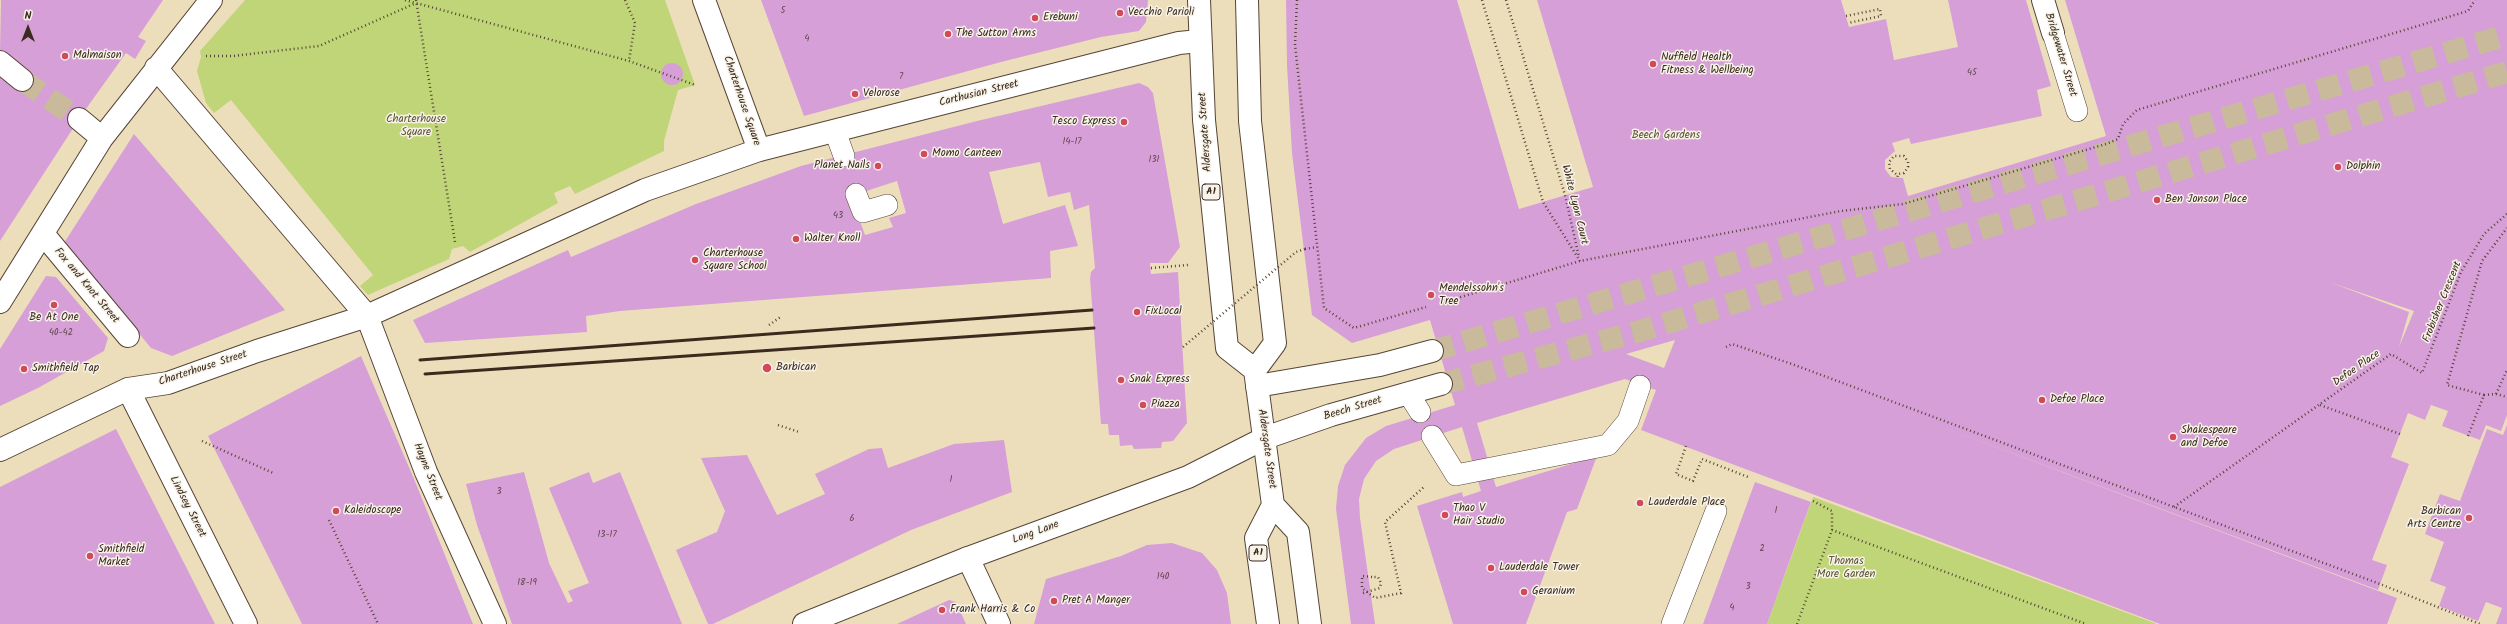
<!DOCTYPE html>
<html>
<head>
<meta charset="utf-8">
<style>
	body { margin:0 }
	#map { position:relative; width:2507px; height:624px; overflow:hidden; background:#eddebb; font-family:Kalam,sans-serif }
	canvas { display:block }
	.north { position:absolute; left:8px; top:8px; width:40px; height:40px; -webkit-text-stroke:3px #f7f3e8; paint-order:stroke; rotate:0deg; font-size:11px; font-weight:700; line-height:16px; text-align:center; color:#3b2a1e }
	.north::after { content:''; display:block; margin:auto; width:14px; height:18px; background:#3b2a1e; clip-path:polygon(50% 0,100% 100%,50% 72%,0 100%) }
</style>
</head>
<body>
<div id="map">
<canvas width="2507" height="624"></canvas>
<div class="north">N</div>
</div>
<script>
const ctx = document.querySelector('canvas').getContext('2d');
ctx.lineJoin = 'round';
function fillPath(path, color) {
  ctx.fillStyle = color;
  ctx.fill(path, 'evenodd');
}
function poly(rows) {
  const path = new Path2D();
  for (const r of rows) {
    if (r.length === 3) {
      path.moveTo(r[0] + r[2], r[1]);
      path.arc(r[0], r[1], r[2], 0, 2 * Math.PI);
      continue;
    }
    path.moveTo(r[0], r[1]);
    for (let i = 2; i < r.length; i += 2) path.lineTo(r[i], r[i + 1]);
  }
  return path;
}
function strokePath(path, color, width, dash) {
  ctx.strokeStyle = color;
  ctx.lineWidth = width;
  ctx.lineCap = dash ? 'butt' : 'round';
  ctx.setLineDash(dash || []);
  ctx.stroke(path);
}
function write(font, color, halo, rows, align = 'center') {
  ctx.font = font + ' Kalam,sans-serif';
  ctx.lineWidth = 3;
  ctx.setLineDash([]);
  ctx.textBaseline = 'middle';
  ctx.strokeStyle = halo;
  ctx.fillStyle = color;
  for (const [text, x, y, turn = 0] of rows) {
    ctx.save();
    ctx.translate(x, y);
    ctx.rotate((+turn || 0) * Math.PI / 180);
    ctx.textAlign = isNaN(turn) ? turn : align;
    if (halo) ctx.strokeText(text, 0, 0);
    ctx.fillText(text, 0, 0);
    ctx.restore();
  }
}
fillPath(poly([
	[245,0,665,0,695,85,678,90,664,141,664,151,575,194,570,186,554,193,558,203,470,252,463,246,452,249,449,259,368,295,360,286,373,275,231,100,214,113,206,103,197,71,201,57,200,51],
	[1813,497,2157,624,1767,624]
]), '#bfd578');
fillPath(poly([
	[1,0,163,0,138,37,146,41,135,59,126,53,83,113,0,241,0,72,26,75,0,51],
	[761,0,1148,0,1146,22,1139,31,1101,37,1001,62,804,116],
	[1286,0,1457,0,1519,209,1593,187,1537,0,1841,0,1849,27,1886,19,1894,60,1958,47,1948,0,2026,0,2051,86,2037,90,2042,116,1911,144,1909,138,1892,143,1895,151,1885,160,1885,169,1891,177,1903,178,1908,196,2106,136,2065,0,2507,0,2507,415,2501,431,2486,425,2480,440,2442,426,2448,411,2431,405,2425,420,2408,413,2391,457,2409,464,2372,560,2387,565,2378,590,1918,418,2397,598,2387,624,2160,624,1641,430,1656,390,1625,379,1477,423,1496,487,1597,456,1577,509,1567,512,1526,624,1453,624,1417,506,1462,492,1463,497,1481,491,1462,427,1394,449,1376,461,1364,479,1359,499,1360,518,1375,624,1351,624,1336,509,1338,486,1345,465,1366,438,1386,426,1455,405,1430,320,1352,343,1312,315,1292,153,1287,65],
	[2329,282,2414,311,2399,347,2409,312],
	[1675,340,1664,368,1626,354],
	[672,74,11],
	[1139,83,1148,87,1153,93,1180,247,1168,263,1150,263,1151,274,1178,272,1185,392,1187,423,1173,441,1162,442,1161,448,1134,449,1132,445,1120,446,1119,435,1109,435,1108,424,1101,424,1090,278,1091,272,1095,268,1089,205,1074,210,1070,192,1048,197,1040,162,989,172,1003,224,1065,205,1078,246,1050,251,1051,278,620,311,586,316,587,332,425,343,413,320,568,250,571,257,696,204,801,166,977,121],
	[897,181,906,213,889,218,893,227,865,235,851,196],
	[134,134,285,310,172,356,151,348,64,243],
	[46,276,56,277,108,338,104,351,38,388,0,406,0,349],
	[361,356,414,479,473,624,302,624,208,436],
	[2507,425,2507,624,2496,624,2502,608,2486,602,2478,621,2439,606,2446,587,2430,581,2444,542,2425,534,2440,494,2460,501,2487,429,2503,435],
	[116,429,215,624,0,624,0,487],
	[1004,440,1012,492,911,530,713,624,708,624,676,550,717,532,725,511,701,458,747,455,777,515,825,494,815,474,869,449,882,448,888,468,954,444],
	[524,472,549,563,568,603,573,601,568,591,589,583,549,488,589,472,593,483,620,472,682,624,512,624,477,525,466,484],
	[1755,482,1811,502,1797,540,1767,624,1703,624],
	[1172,543,1202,553,1217,570,1227,593,1231,624,1034,624,1046,579,1121,556,1147,545],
	[949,600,956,602,966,624,897,624]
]), '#d69fd8');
strokePath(poly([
	[22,80,79,119]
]), '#c9ba9c', 22, [22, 11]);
strokePath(poly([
	[1432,351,2507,35],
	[1441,384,1633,333,2507,72]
]), '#c9ba9c', 22, [22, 11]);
const lane = poly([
	[2053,33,2077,111],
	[835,131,844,156],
	[856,194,863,212,887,205],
	[1408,393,1420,412],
	[1432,436,1456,475,1608,445,1628,421,1640,386],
	[1672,624,1716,511]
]);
const street = poly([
	[704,0,759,150],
	[2043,0,2053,33],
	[0,62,22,80],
	[156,68,367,316,426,472,495,624],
	[79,119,102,138],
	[44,235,128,336],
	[0,302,102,138,211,0],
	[968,558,999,624]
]);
const secondary = poly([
	[1257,386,1380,365,1432,351],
	[128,389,246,624],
	[0,450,128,389,168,383,257,351,367,316,645,190,759,150,1179,43,1199,41],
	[804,624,968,558,1188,477,1265,438,1331,415,1441,384]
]);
const primary = poly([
	[1199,0,1204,120,1227,348,1255,370,1273,505,1256,538,1268,624],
	[1247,0,1250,121,1275,343,1255,370],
	[1273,505,1298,532,1310,624]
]);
strokePath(lane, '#564536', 22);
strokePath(street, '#564536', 24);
strokePath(secondary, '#564536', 24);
strokePath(primary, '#564536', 24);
strokePath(poly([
	[405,0,629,61,695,85],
	[416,0,455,242],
	[625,0,635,23,629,61],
	[1297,0,1295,45,1324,308,1354,328,1426,307],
	[1482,0,1543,202,1580,261],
	[1506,0,1565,195,1579,257],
	[1846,16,1880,9,1881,16,1848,23],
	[206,56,233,56,319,46,416,3],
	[1896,174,1890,169,1889,162,1894,156,1904,156,1908,162,1908,167,1904,173,1898,174,1897,179],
	[1305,249,1317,247],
	[1151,268,1188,265],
	[1441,303,1580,261,1841,211,1903,204,2106,144,2118,139,2123,124,2137,110,2468,11,2475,0],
	[769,325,782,316],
	[1726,347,1732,344,1792,364,2380,584,2480,624],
	[2496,394,2507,370],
	[2484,395,2447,385,2482,261,2507,228],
	[2320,405,2400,434],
	[778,425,799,432],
	[2468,436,2484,395,2496,394,2507,397],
	[202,441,273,473],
	[1686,446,1676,474,1693,481,1702,459,1748,477],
	[1813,501,1832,511,1832,530],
	[2174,507,2391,354,2422,373,2461,272,2484,234,2507,214],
	[329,520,378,624],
	[1372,577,1362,576,1362,588,1375,598,1401,593,1385,522,1425,486],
	[1797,624,1832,530,2086,624]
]), '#564536', 2.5, [1, 3]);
strokePath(lane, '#fff', 21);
strokePath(street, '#fff', 22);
strokePath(secondary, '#fff', 22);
strokePath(primary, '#fff', 22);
strokePath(poly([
	[420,360,1092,310],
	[425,374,1094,328]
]), '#3b2a1e', 3);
strokePath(poly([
	[1183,347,1296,252,1305,249],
	[1363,593,1380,588,1381,583,1378,577,1372,577]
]), '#564536', 2.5, [1, 3]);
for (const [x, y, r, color] of [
	[1120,13,4,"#d1495b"],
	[1035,18,4,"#d1495b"],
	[948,34,4,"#d1495b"],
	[65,56,4,"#d1495b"],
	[1653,64,4,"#d1495b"],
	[855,94,4,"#d1495b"],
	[1124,122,4,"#d1495b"],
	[924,154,4,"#d1495b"],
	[878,166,4,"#d1495b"],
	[2338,167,4,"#d1495b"],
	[2157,200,4,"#d1495b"],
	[796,239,4,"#d1495b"],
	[695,260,4,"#d1495b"],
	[1431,295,4,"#d1495b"],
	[54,305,4,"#d1495b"],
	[1137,312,4,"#d1495b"],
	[767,368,5,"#d1495b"],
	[24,369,4,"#d1495b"],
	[1121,380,4,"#d1495b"],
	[2042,400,4,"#d1495b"],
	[1143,405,4,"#d1495b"],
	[2173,437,4,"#d1495b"],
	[1640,503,4,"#d1495b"],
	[336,511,4,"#d1495b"],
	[1445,515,4,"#d1495b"],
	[2469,518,4,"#d1495b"],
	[90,556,4,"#d1495b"],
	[1491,568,4,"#d1495b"],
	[1524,592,4,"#d1495b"],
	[1054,601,4,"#d1495b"],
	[942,610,4,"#d1495b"]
]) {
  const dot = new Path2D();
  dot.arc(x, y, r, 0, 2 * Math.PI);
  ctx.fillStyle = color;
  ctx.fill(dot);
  strokePath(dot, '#f7f3e8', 1.5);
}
write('9px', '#62474c', null, [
	["5",783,11],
	["4",807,39],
	["45",1972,73],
	["7",901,77],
	["14-17",1072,142],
	["131",1154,160],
	["43",838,216],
	["40-42",61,333],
	["1",951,480],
	["3",499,492],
	["1",1776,511],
	["6",852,519],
	["13-17",607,535],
	["2",1762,549],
	["140",1163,577],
	["18-19",527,583],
	["3",1748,587],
	["4",1732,608]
]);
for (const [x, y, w] of [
	[1211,192,18],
	[1258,553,18]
]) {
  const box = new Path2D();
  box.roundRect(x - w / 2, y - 8, w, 16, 3);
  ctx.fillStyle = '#f7f3e8';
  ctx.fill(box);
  strokePath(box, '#3b2a1e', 1);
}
write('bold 10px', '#3b2a1e', null, [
	["A1",1211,192],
	["A1",1258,553]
]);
write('11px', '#3b2a1e', '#f7f3e8', [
	["Vecchio Parioli",1128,13],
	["Erebuni",1043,18],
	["The Sutton Arms",956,34],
	["Malmaison",73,56],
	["Nuffield Health",1661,58],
	["Fitness & Wellbeing",1661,71],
	["Velorose",863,94],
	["Tesco Express",1116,122,"right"],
	["Momo Canteen",932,154],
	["Planet Nails",870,166,"right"],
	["Dolphin",2346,167],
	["Ben Jonson Place",2165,200],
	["Walter Knoll",804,239],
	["Charterhouse",703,254],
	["Square School",703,267],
	["Mendelssohn's",1439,289],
	["Tree",1439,302],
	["FixLocal",1145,312],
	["Be At One",54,318,"center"],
	["Barbican",776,368],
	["Smithfield Tap",32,369],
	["Snak Express",1129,380],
	["Defoe Place",2050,400],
	["Piazza",1151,405],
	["Shakespeare",2181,431],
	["and Defoe",2181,444],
	["Lauderdale Place",1648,503],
	["Thao V",1453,509],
	["Hair Studio",1453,522],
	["Kaleidoscope",344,511],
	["Barbican",2461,512,"right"],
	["Arts Centre",2461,525,"right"],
	["Smithfield",98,550],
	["Market",98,563],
	["Lauderdale Tower",1499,568],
	["Geranium",1532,592],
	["Pret A Manger",1062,601],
	["Frank Harris & Co",950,610]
], 'left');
write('11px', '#3b2a1e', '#f7f3e8', [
	["Bridgewater Street",2060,55,73],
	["Carthusian Street",979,94,-14],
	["Charterhouse Square",741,101,71],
	["Aldersgate Street",1206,132,-94],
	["White Lyon Court",1574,205,76],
	["Fox and Knot Street",86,286,50],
	["Frobisher Crescent",2443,302,-68],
	["Charterhouse Street",203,369,-18],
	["Defoe Place",2357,369,-35],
	["Beech Street",1353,409,-17],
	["Aldersgate Street",1266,449,82],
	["Hayne Street",427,472,68],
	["Lindsey Street",187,507,63],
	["Long Lane",1036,533,-20]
]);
write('11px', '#5c5534', '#f7f3e8', [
	["Charterhouse",416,120],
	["Square",416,133],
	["Beech Gardens",1666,136],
	["Thomas",1846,562],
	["More Garden",1846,575]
]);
</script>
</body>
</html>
